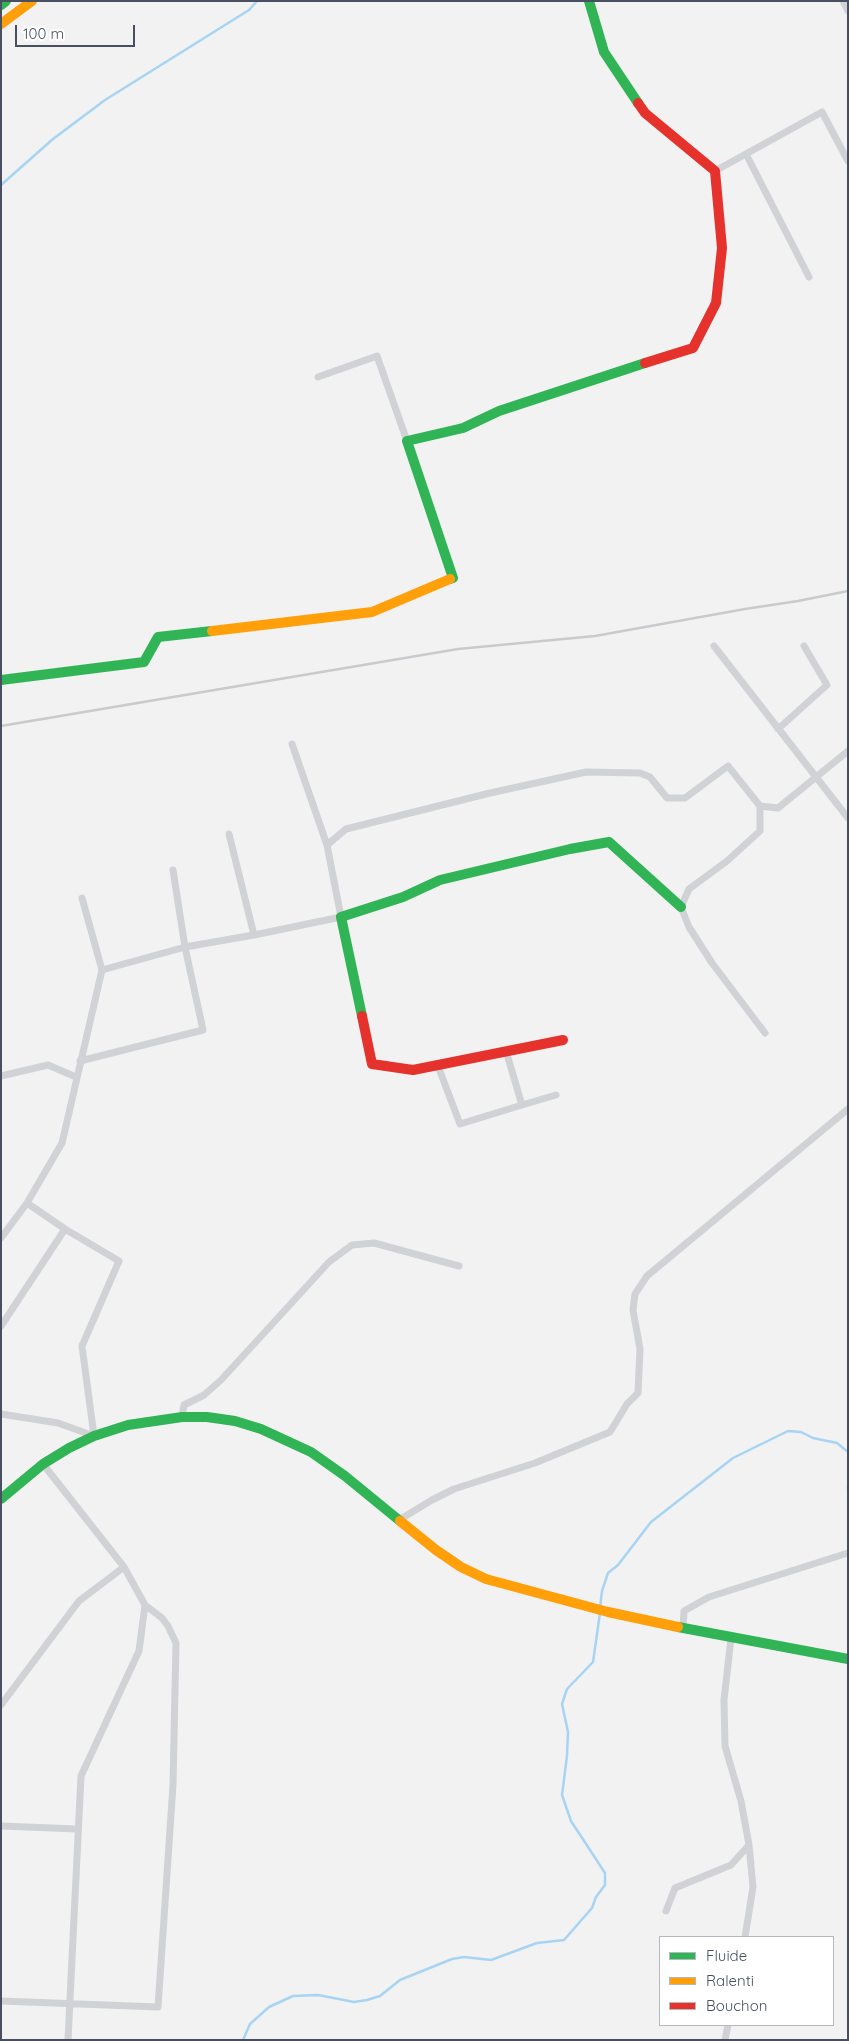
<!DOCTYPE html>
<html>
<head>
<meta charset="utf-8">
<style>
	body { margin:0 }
	#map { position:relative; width:849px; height:2041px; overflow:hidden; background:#f2f2f2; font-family:Quicksand,sans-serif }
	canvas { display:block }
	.frame { position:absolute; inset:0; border:2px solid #474f60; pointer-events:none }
	.legend { position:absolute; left:659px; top:1936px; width:175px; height:90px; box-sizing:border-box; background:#fff; border:1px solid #b5b9bf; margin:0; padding:6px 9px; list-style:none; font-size:15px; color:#474f60 }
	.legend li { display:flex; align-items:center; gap:10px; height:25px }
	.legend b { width:25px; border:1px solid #b5b9bf }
	.scale { position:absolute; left:15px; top:25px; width:120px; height:22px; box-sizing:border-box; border:2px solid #474f60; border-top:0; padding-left:6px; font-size:15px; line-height:18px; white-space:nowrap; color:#474f60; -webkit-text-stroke:4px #fff; paint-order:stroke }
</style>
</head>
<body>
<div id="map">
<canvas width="849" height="2041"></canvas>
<div class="frame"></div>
<ul class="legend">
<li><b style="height:6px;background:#30b455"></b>Fluide</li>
<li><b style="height:6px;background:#ff9f0a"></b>Ralenti</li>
<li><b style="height:6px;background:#e5322d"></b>Bouchon</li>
</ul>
<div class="scale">100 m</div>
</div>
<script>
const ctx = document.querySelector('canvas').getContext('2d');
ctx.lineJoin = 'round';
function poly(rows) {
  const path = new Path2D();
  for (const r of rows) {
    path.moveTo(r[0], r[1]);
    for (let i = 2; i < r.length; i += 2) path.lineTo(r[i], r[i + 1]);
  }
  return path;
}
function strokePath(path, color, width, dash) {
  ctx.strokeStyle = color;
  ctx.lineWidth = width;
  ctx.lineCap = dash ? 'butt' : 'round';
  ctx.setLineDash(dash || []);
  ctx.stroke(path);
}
strokePath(poly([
	[1,185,53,139,105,100,249,10,257,1],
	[848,1486,848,1492],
	[600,1608,602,1591,608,1573,618,1565,651,1522,733,1458,788,1431,801,1432,813,1438,837,1443,848,1452],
	[243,2040,250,2024,269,2007,293,1996,318,1995,354,2002,367,2000,380,1996,400,1980,452,1959,464,1957,491,1960,537,1943,564,1940,592,1908,596,1897,605,1885,605,1873,571,1821,562,1795,567,1756,568,1732,562,1704,567,1689,593,1662,600,1613]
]), '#a7d4f3', 2.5);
strokePath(poly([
	[843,1,848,11],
	[746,154,809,277],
	[715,171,822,112,848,161],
	[318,377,377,356,407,441],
	[714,646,848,818],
	[778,729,827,685,804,646],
	[760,806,760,831,727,861,689,889,681,907,689,927,712,963,765,1033],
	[229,834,254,935,341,917,327,845,292,744],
	[327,845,346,829,490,793,586,772,640,773,650,777,667,798,685,798,728,766,760,806,778,808,848,751],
	[173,870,185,947,254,935],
	[506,1051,522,1105,556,1095],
	[80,1061,203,1030,185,947,102,970],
	[438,1066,460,1124,522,1105],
	[1,1076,48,1065,76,1077],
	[1,1238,27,1203,62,1143,102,970,82,898],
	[1,1326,65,1229],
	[1,1414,58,1423,94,1436,82,1346,119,1261,65,1229,27,1203],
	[182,1417,184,1405,204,1395,221,1380,329,1262,352,1245,374,1243,459,1266],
	[43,1464,124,1567,145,1605,139,1651,81,1776,68,2040],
	[399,1520,432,1500,454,1489,535,1463,610,1432,627,1404,638,1393,640,1349,633,1310,635,1294,647,1276,848,1109],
	[683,1628,684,1611,709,1597,848,1553],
	[1,1705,79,1601,124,1567],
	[1,1826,77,1829],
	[666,1911,675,1888,731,1865,749,1845,741,1801,725,1746,724,1700,731,1638],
	[745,1937,753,1887,749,1845],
	[1,2001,158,2007,173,1785,176,1643,168,1626,162,1618,145,1605],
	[725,2040,728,2025]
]), '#d0d2d6', 7);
strokePath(poly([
	[589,1,604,52,638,103],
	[1,5,6,1],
	[450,579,453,578,407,441,463,428,499,411,645,363],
	[1,680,144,662,158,637,212,631],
	[362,1016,341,917,403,897,440,880,570,849,609,842,681,907],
	[1,1499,43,1464,69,1448,94,1436,128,1425,182,1417,207,1417,235,1421,261,1429,311,1452,345,1476,400,1521],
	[678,1627,848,1659]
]), '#30b455', 10);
strokePath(poly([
	[1,24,32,1],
	[212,631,372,612,450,579],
	[400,1521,436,1550,461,1567,486,1579,608,1612,678,1627]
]), '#ff9f0a', 10);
strokePath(poly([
	[638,103,645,113,715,171,722,248,716,303,693,348,645,363],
	[362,1016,372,1064,413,1070,563,1040]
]), '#e5322d', 10);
strokePath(poly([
	[1,726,458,649,595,636,745,609,798,601,848,591]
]), '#c9cacd', 2.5);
</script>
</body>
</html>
